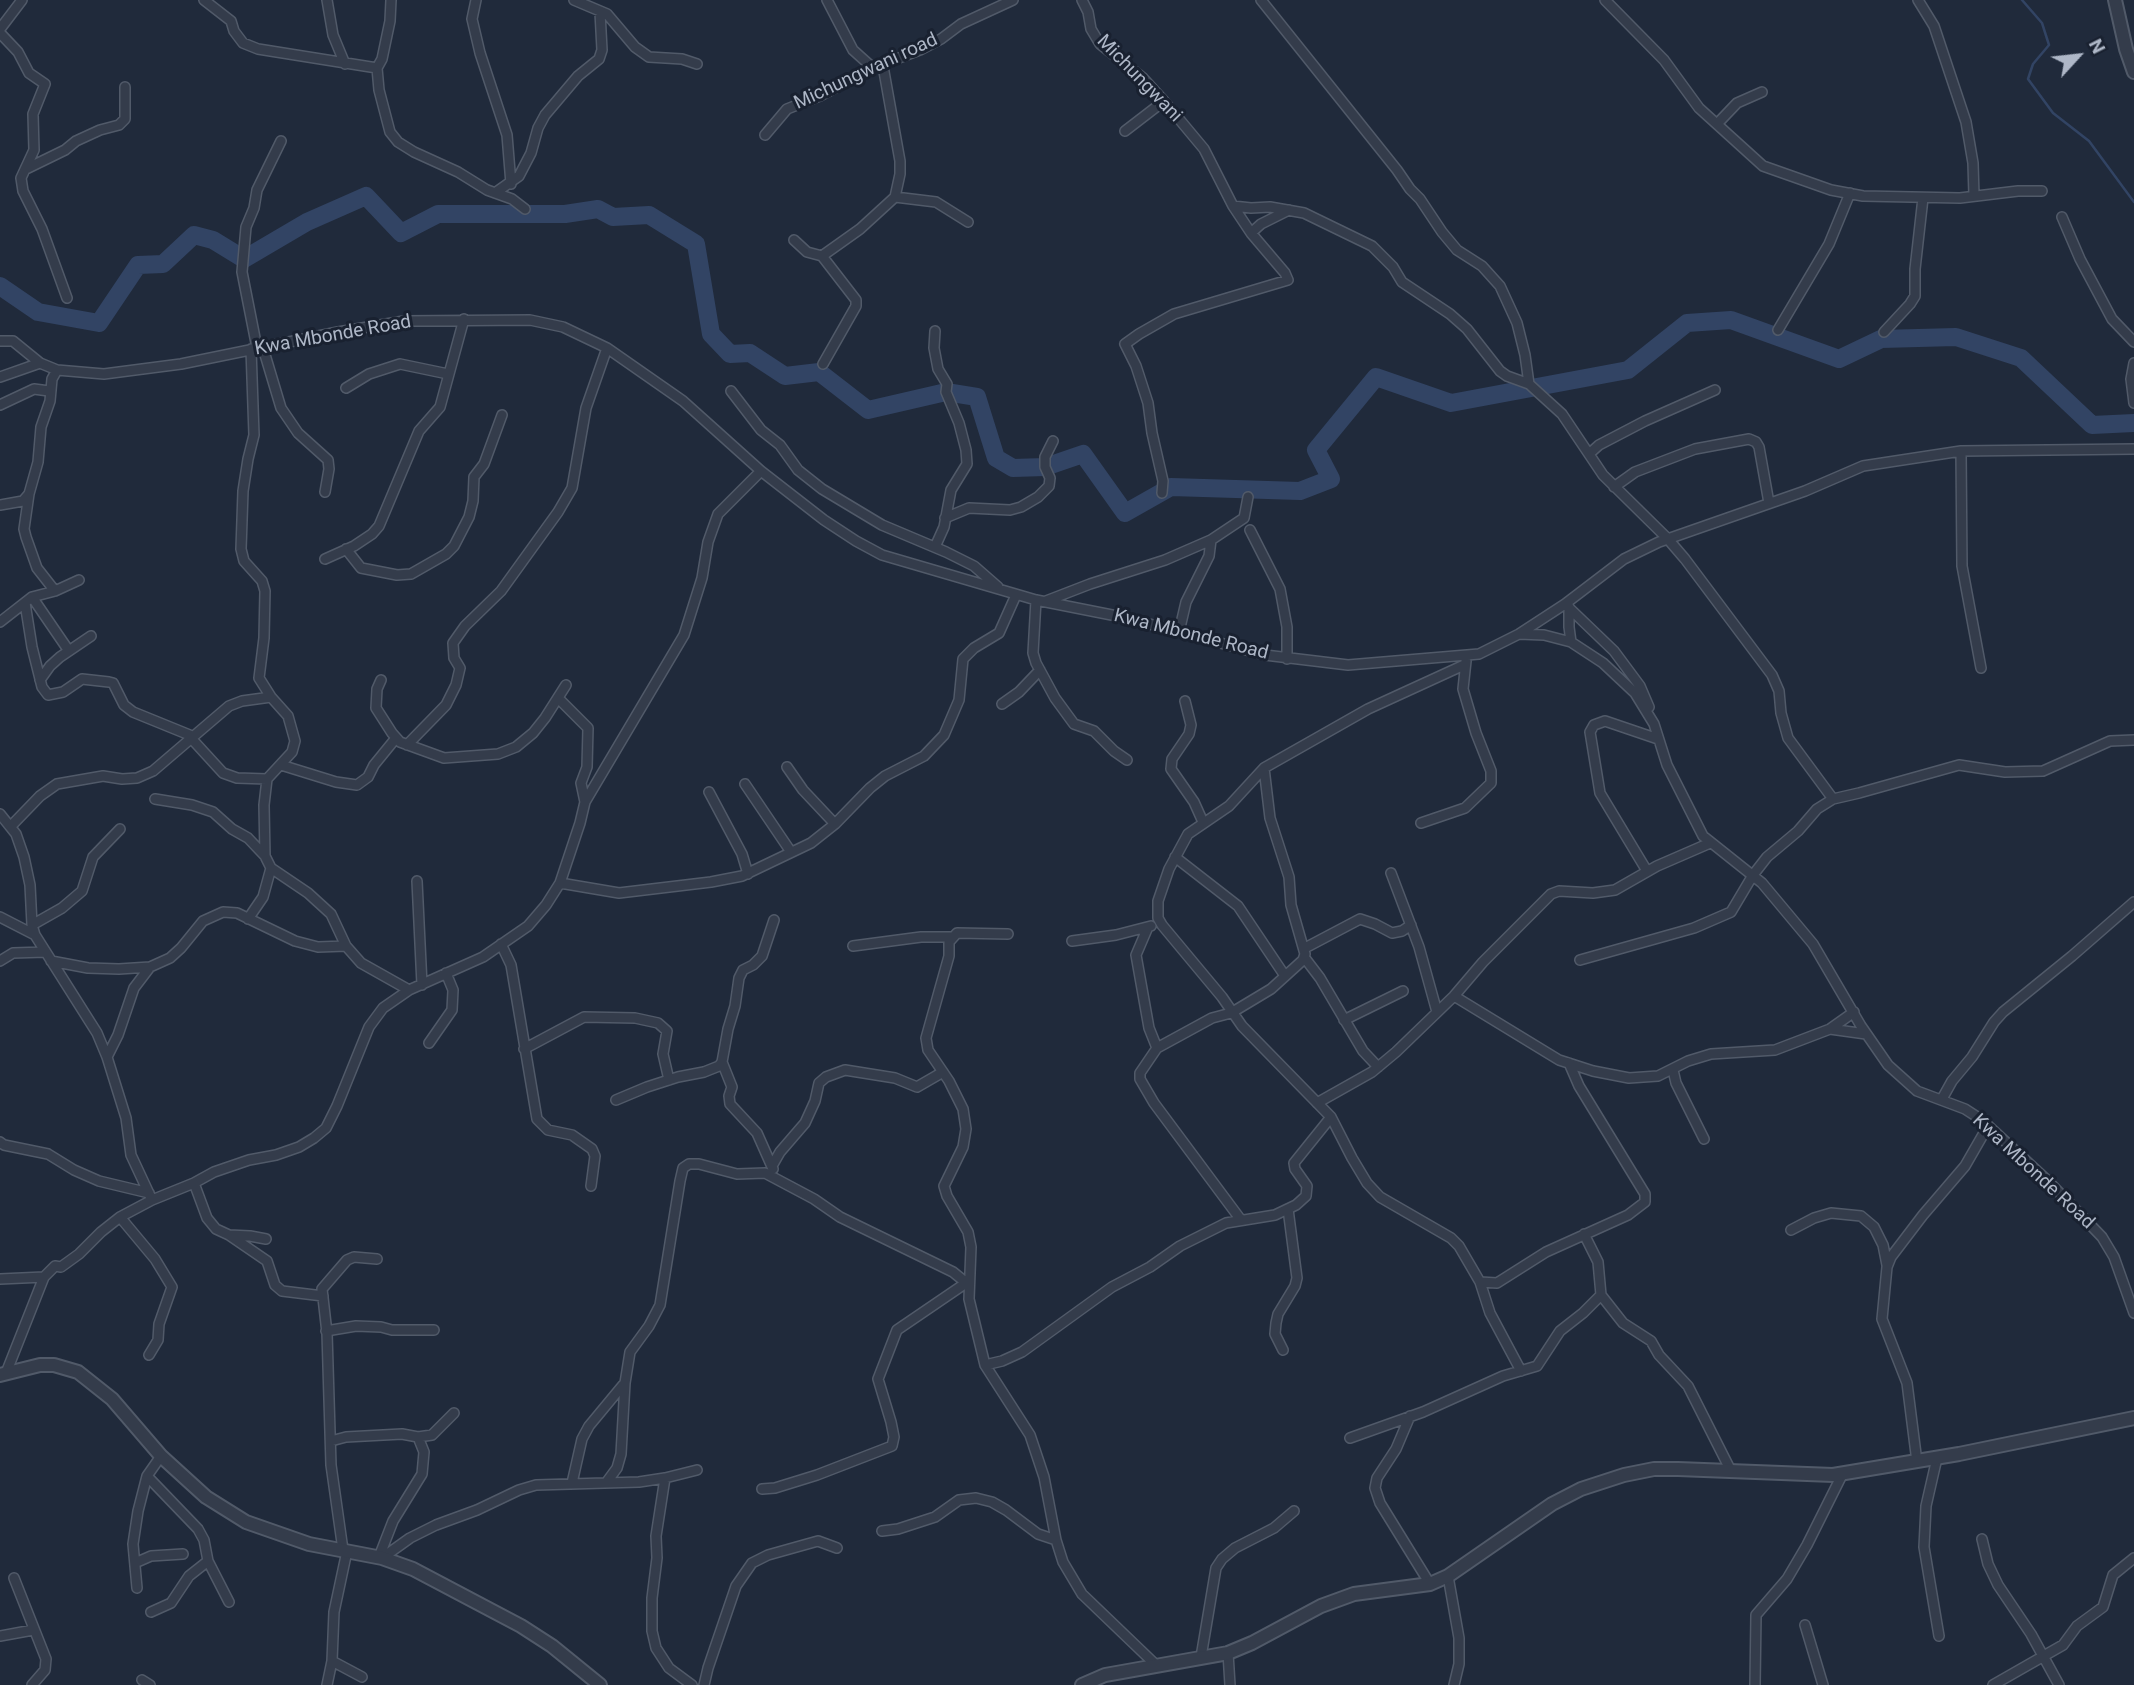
<!DOCTYPE html>
<html>
<head>
<meta charset="utf-8">
<style>
	body { margin:0 }
	#map { position:relative; width:2134px; height:1685px; overflow:hidden; background:#202a3b; font-family:Roboto,sans-serif }
	canvas { display:block }
	.north { position:absolute; left:2043px; top:21px; width:70px; height:70px; -webkit-text-stroke:5px #192130; paint-order:stroke; rotate:63deg; font-size:19px; font-weight:700; line-height:28px; text-align:center; color:#aeb7c7 }
	.north::after { content:''; display:block; margin:auto; width:24px; height:32px; background:#aeb7c7; clip-path:polygon(50% 0,100% 100%,50% 72%,0 100%) }
</style>
</head>
<body>
<div id="map">
<canvas width="2134" height="1685"></canvas>
<div class="north">N</div>
</div>
<script>
const ctx = document.querySelector('canvas').getContext('2d');
ctx.lineJoin = 'round';
function poly(rows) {
  const path = new Path2D();
  for (const r of rows) {
    path.moveTo(r[0], r[1]);
    for (let i = 2; i < r.length; i += 2) path.lineTo(r[i], r[i + 1]);
  }
  return path;
}
function strokePath(path, color, width, dash) {
  ctx.strokeStyle = color;
  ctx.lineWidth = width;
  ctx.lineCap = dash ? 'butt' : 'round';
  ctx.setLineDash(dash || []);
  ctx.stroke(path);
}
function write(font, color, halo, rows, align = 'center') {
  ctx.font = font + ' Roboto,sans-serif';
  ctx.lineWidth = 6;
  ctx.setLineDash([]);
  ctx.textBaseline = 'middle';
  ctx.strokeStyle = halo;
  ctx.fillStyle = color;
  for (const [text, x, y, turn = 0] of rows) {
    ctx.save();
    ctx.translate(x, y);
    ctx.rotate((+turn || 0) * Math.PI / 180);
    ctx.textAlign = isNaN(turn) ? turn : align;
    if (halo) ctx.strokeText(text, 0, 0);
    ctx.fillText(text, 0, 0);
    ctx.restore();
  }
}
strokePath(poly([
	[2022,0,2042,23,2049,45,2033,64,2028,79,2053,113,2089,141,2134,202]
]), '#324464', 2.5);
strokePath(poly([
	[0,286,38,312,99,323,138,265,163,264,194,235,213,240,244,259,307,222,366,196,401,233,438,214,565,214,598,209,613,217,649,215,696,244,711,334,730,354,750,353,785,376,819,372,868,410,946,392,977,397,996,458,1013,468,1045,467,1083,454,1125,513,1171,487,1300,491,1331,479,1316,450,1376,377,1451,403,1628,370,1687,323,1731,320,1839,359,1881,339,1956,337,2021,358,2092,425,2134,423]
]), '#324464', 18);
const minor = poly([
	[204,0,231,21,234,31,243,43,258,49,377,68],
	[327,0,333,35,345,64],
	[391,0,390,21,382,59,377,68,379,90,390,132,398,142,414,152,458,172,487,190,512,199,525,209],
	[476,0,472,19,480,53,507,135,511,184],
	[574,0,607,14,635,47,649,57,682,59,697,64],
	[827,0,853,50,873,68],
	[1082,0,1088,12,1091,29,1100,44,1143,78,1164,101,1204,149,1233,206,1251,208,1270,207,1304,213,1372,246,1393,267,1402,282,1450,314,1467,329,1500,371,1507,376,1529,384],
	[1261,0,1397,170,1410,189,1420,199,1442,232,1457,250,1482,266,1500,286,1517,323,1525,355,1529,384,1562,414,1603,475,1667,538,1685,559,1772,675,1779,691,1781,713,1788,738,1833,799],
	[1605,0,1664,60,1699,108,1763,166,1831,190,1863,196,1960,198,2018,191,2042,191],
	[1918,0,1934,26,1966,122,1973,163,1974,196],
	[0,29,22,0],
	[0,33,18,52,29,73,45,84,33,114,34,150,21,178,23,191,42,229,67,298],
	[1717,124,1737,103,1762,92],
	[1125,131,1164,101],
	[765,135,787,109,820,96,873,68,920,50,941,39,961,24,1013,0],
	[26,169,65,150,76,141,100,130,119,125,125,119,125,87],
	[495,193,519,176,531,153,538,128,545,115,578,76,599,59,602,50,600,12],
	[895,197,936,202,968,222],
	[2062,217,2080,259,2112,319,2134,342],
	[1251,233,1261,224,1289,210],
	[794,240,807,252,822,256,860,229,895,197,900,174,900,161,883,66],
	[822,256,856,300,856,306,823,364],
	[1778,330,1829,244,1850,193],
	[1884,332,1910,304,1915,296,1915,269,1923,198],
	[0,341,13,341,40,363,57,370,104,374,181,364,338,332,404,321,530,320,563,327,607,348,683,401,761,471,824,520,856,541,882,555,1036,600,1127,618,1265,655,1348,665,1479,654,1519,634,1565,604,1624,559,1659,542,1805,491,1863,466,1961,451,2134,449],
	[257,348,242,272,246,227,254,208,257,190,281,141],
	[263,348,281,408,298,433,328,460,329,469,325,492],
	[251,349,254,435,248,459,243,491,241,549,244,561,262,581,265,591,264,638,259,678,271,697,288,716,295,741,292,752,267,779,264,805,265,856,271,868,308,893,331,914,346,946,361,963,409,990],
	[2134,363,2131,379,2134,403],
	[0,377,40,363],
	[346,388,369,374,400,364,448,374],
	[731,391,761,430,780,445,798,470,822,489,882,525,946,552,974,566,998,587],
	[0,405,34,389,49,391],
	[1961,451,1962,566,1981,668],
	[1589,454,1599,445,1645,421,1715,390],
	[1614,487,1635,472,1695,449,1749,439,1756,442,1759,447,1769,503],
	[1162,493,1163,481,1152,433,1148,403,1136,366,1125,344,1139,334,1174,314,1288,280,1285,273,1251,233,1233,206],
	[29,494,24,529,26,537,37,568,55,591],
	[0,505,23,501,29,494,38,462,41,427,50,401,52,379,57,370],
	[945,518,969,508,1010,510,1021,507,1038,497,1049,486,1050,478,1045,467,1045,457,1053,441],
	[1250,530,1280,589,1287,627,1287,659],
	[935,547,944,527,951,490,967,464,966,450,959,423,946,392,947,384,938,369,934,348,935,331],
	[346,549,361,568,397,575,411,574,446,554,454,546,469,517,473,501,474,477,484,464,502,415],
	[325,559,354,546,372,534,379,526,419,431,440,407,464,319],
	[32,597,69,651],
	[1036,600,1033,653,1036,663,1055,698,1074,724,1094,731,1114,751,1127,760],
	[1046,601,1090,584,1165,560,1211,540,1244,518,1248,497],
	[25,603,32,647,42,687,48,695,63,692,82,679,109,682,113,683,124,705,133,712,192,736],
	[1565,604,1614,651,1640,686,1649,707],
	[1569,607,1569,627,1571,642],
	[0,622,32,597,55,591,79,580],
	[1179,632,1186,602,1209,556,1211,540],
	[1519,634,1544,635,1571,642,1603,663,1635,693,1654,724,1667,765,1703,836,1762,883,1813,944,1861,1026,1888,1065,1917,1091,1965,1109,1982,1120,2049,1182,2102,1237,2114,1257,2134,1313],
	[1464,665,1368,709,1264,768,1229,806,1188,834,1169,869,1158,901,1158,918,1162,925,1222,997,1242,1026,1331,1117,1352,1158,1367,1183,1380,1197,1451,1238,1459,1246,1480,1282,1497,1283,1546,1252,1628,1215,1645,1202,1645,1194,1579,1086,1569,1063],
	[40,680,50,666,60,657,91,636],
	[381,680,377,689,376,708,392,733,400,742,444,758,498,754,516,747,533,733,545,718,566,685],
	[559,699,588,728,587,767,581,783,585,802],
	[1185,701,1191,725,1189,734,1172,759,1171,769,1194,802,1203,822],
	[1002,704,1019,692,1040,670],
	[190,737,223,773,237,778,267,779],
	[407,745,446,705,456,685,460,668,454,658,453,643,465,626,501,591,558,512,572,488,586,408,607,348],
	[281,765,336,782,357,785,368,777,374,765,396,738],
	[787,767,803,790,835,824],
	[745,784,791,852],
	[709,792,742,854,748,874],
	[155,799,192,805,213,812,232,829,248,838,265,856],
	[0,814,16,834,24,857,30,885,32,925,35,935,97,1033,107,1057,126,1118,131,1155,152,1200],
	[1421,823,1465,808,1491,783,1491,771,1476,733,1463,689,1466,661],
	[11,826,40,796,57,784,103,776,122,779,137,778,153,771,229,706,242,701,271,697],
	[1175,857,1238,906,1285,976],
	[1647,871,1600,793,1590,732,1594,725,1605,721,1658,739],
	[1391,873,1419,947,1437,1012],
	[417,881,422,985],
	[560,883,619,893,711,882,742,876,811,843,835,824,870,788,885,776,924,756,944,735,959,700,963,659,974,648,999,633,1016,595],
	[0,917,35,935],
	[248,919,263,897,271,868],
	[32,925,62,908,82,891,93,857,120,829],
	[1148,927,1136,955,1149,1028,1157,1048],
	[1008,934,957,933,949,942,949,956,926,1038,928,1050,949,1081,963,1109,966,1129,963,1147,944,1186,947,1196,968,1232,971,1247,969,1299,985,1365,1030,1435,1044,1477,1056,1540,1063,1562,1082,1594,1156,1665],
	[1072,941,1116,935,1151,926],
	[501,944,511,965,537,1119,548,1130,572,1135,592,1149,595,1156,591,1186],
	[853,946,921,937,952,937],
	[1305,948,1360,919,1375,924,1392,933,1402,931,1411,925],
	[1304,957,1320,978,1363,1051,1378,1067],
	[1580,960,1694,928,1731,912,1753,875,1767,857,1798,831,1817,809,1833,799,1859,793,1959,765,2005,772,2043,771,2110,741,2134,740],
	[0,961,13,953,45,952],
	[51,961,88,968,119,969,150,967,170,958,181,948,203,921,223,912,237,913,295,941,318,947,346,946],
	[1454,996,1559,1060,1593,1071,1629,1078,1658,1076,1688,1061,1711,1054,1775,1050,1830,1029,1854,1012],
	[1344,1020,1403,991],
	[1830,1029,1866,1034],
	[429,1043,452,1010,453,990,446,973],
	[524,1049,584,1017,635,1018,658,1023,667,1031,663,1054,669,1080],
	[107,1057,118,1035,134,988,150,967],
	[722,1062,732,1087,729,1096,730,1104,757,1133,773,1169],
	[1673,1070,1676,1083,1704,1139],
	[1942,1099,1952,1081,1972,1057,1994,1022,2003,1012,2072,956,2134,902],
	[616,1100,647,1087,678,1077,704,1072,719,1066,722,1062,728,1029,735,1006,739,978,743,970,753,965,762,956,774,920],
	[1317,1103,1372,1072,1396,1052,1454,996,1483,962,1551,894,1559,891,1593,893,1615,890,1657,866,1710,843],
	[0,1142,4,1145,48,1154,74,1170,99,1181,149,1193],
	[772,1166,780,1152,805,1123,815,1101,819,1083,826,1077,845,1070,895,1078,917,1087,943,1072],
	[194,1183,207,1218,216,1229,229,1235,250,1236,266,1239],
	[120,1217,155,1259,172,1287,159,1324,158,1340,149,1355],
	[1241,1220,1154,1103,1140,1079,1140,1073,1157,1048,1212,1018,1231,1013,1271,989,1303,960,1305,954,1291,905,1289,877,1270,818,1264,768],
	[1791,1230,1814,1218,1831,1213,1861,1216,1874,1227,1883,1245,1887,1265],
	[1584,1234,1598,1262,1601,1295,1623,1323,1651,1341,1659,1355,1688,1386,1731,1471],
	[229,1235,267,1261,275,1285,282,1291,323,1296],
	[0,1279,44,1277],
	[1480,1282,1490,1313,1521,1371],
	[326,1331,356,1326,381,1327,392,1330,434,1330],
	[1283,1350,1275,1334,1276,1323,1278,1314,1295,1286,1297,1278,1288,1209],
	[985,1365,1002,1361,1022,1352,1112,1287,1150,1267,1180,1246,1226,1223,1275,1215,1296,1205,1306,1196,1307,1186,1295,1169,1294,1163,1331,1117],
	[6,1373,44,1277,55,1266,61,1267,79,1254,101,1232,120,1217,152,1200,194,1183,214,1172,249,1160,276,1155,299,1147,314,1138,326,1128,337,1106,369,1027,383,1008,409,990,483,957,528,926,546,905,560,883,580,823,585,802,684,635,702,578,708,542,718,514,761,471],
	[1410,1416,1396,1449,1377,1478,1375,1488,1380,1503,1430,1584],
	[1350,1438,1423,1412,1503,1376,1537,1366,1560,1331,1583,1313,1601,1295],
	[331,1441,346,1437,402,1434,418,1437,432,1435,454,1413],
	[1937,1458,1926,1506,1924,1547,1939,1636],
	[1917,1462,1907,1383,1882,1319,1887,1267,1891,1257,1923,1215,1965,1166,1988,1126],
	[147,1476,198,1529,204,1540,208,1561,229,1602],
	[665,1478,656,1536,657,1558,652,1598,652,1631,656,1648,669,1668,692,1685],
	[572,1483,582,1439,589,1426,623,1385],
	[606,1483,617,1468,621,1454,625,1383,630,1352,649,1326,660,1305,680,1181,683,1168,689,1164,699,1164,737,1174,765,1173,814,1199,840,1217,953,1272,969,1285],
	[762,1489,775,1488,817,1475,892,1446,894,1437,891,1422,878,1379,897,1330,966,1283],
	[882,1531,898,1529,935,1517,959,1500,976,1498,992,1502,1006,1510,1038,1534,1056,1540],
	[1982,1539,1988,1564,1998,1585,2031,1634,2059,1685],
	[343,1550,331,1465,327,1333,322,1289,347,1260,354,1257,377,1259],
	[379,1557,393,1521,422,1474,424,1452,418,1437],
	[382,1558,410,1538,436,1525,477,1510,519,1490,536,1485,639,1482,665,1478,697,1470],
	[135,1563,151,1556,183,1554],
	[1448,1576,1459,1638,1459,1664,1454,1685],
	[14,1578,46,1659,45,1670,32,1685],
	[137,1588,133,1544,138,1511,147,1476,161,1456],
	[151,1612,171,1603,189,1576,208,1561],
	[1805,1625,1823,1685],
	[0,1636,33,1630],
	[1228,1653,1230,1685],
	[1201,1657,1216,1568,1222,1559,1235,1548,1274,1528,1294,1511],
	[332,1661,362,1677],
	[142,1680,150,1685],
	[327,1685,332,1661,334,1612,347,1551],
	[704,1685,708,1668,736,1586,752,1563,768,1555,818,1541,837,1548],
	[1755,1685,1756,1615,1787,1579,1807,1545,1843,1473],
	[1993,1685,2063,1645,2077,1626,2103,1607,2113,1575,2134,1558]
]);
const tertiary = poly([
	[2115,0,2126,49,2134,72],
	[0,1375,40,1365,54,1365,78,1372,112,1399,161,1456,206,1497,246,1522,309,1544,382,1558,413,1569,521,1626,552,1646,600,1685],
	[1082,1685,1105,1675,1228,1653,1252,1643,1321,1606,1354,1594,1430,1584,1448,1576,1552,1504,1581,1489,1624,1475,1654,1469,1678,1469,1833,1475,1959,1454,2134,1418]
]);
strokePath(minor, '#515a69', 12);
strokePath(tertiary, '#515a69', 16);
strokePath(minor, '#343c4b', 9);
strokePath(tertiary, '#343c4b', 12);
write('19px', '#aeb7c7', '#192130', [
	["Michungwani road",866,72,-25],
	["Michungwani",1139,79,46],
	["Kwa Mbonde Road",333,336,-10],
	["Kwa Mbonde Road",1191,635,14],
	["Kwa Mbonde Road",2033,1172,43]
]);
</script>
</body>
</html>
